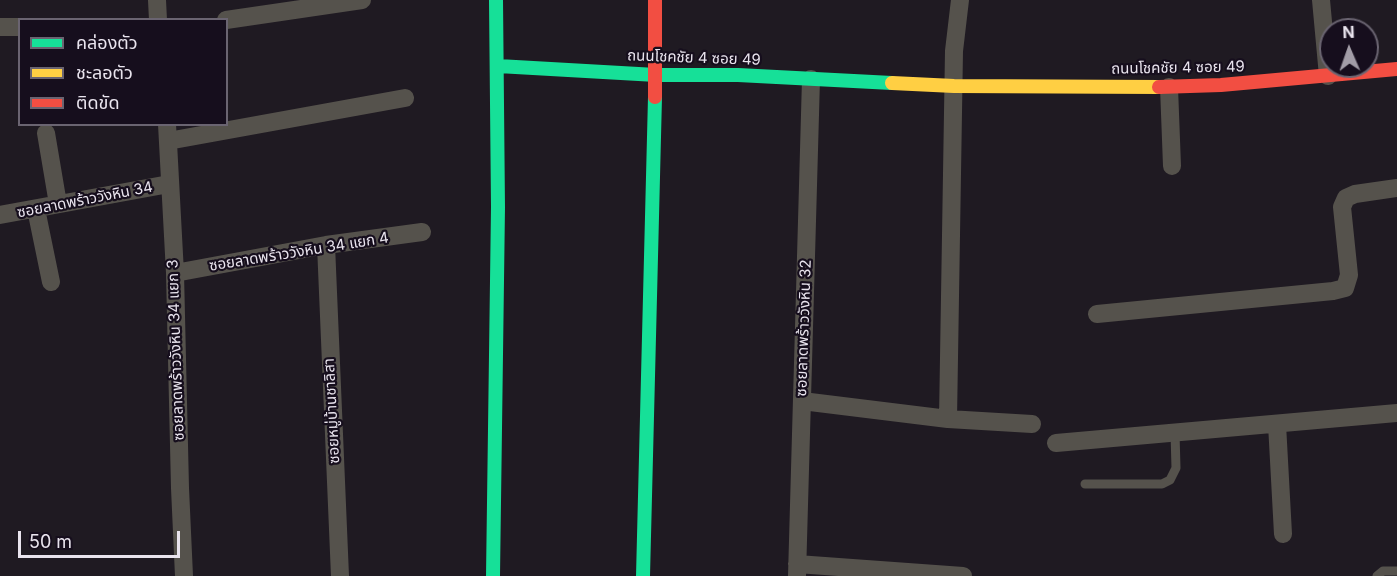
<!DOCTYPE html>
<html>
<head>
<meta charset="utf-8">
<style>
	body { margin:0 }
	#map { position:relative; width:1397px; height:576px; overflow:hidden; background:#1f1a22; font-family:Inter,"Noto Sans Thai",sans-serif }
	canvas { display:block }
	.legend { position:absolute; left:18px; top:18px; width:210px; height:108px; box-sizing:border-box; background:#160e1d; border:2px solid #6a6471; margin:0; padding:8px 10px; list-style:none; font-size:18px; color:#e9e4ee }
	.legend li { display:flex; align-items:center; gap:12px; height:30px }
	.legend b { width:30px; border:2px solid #6a6471 }
	.north { position:absolute; left:1319px; top:18px; width:60px; height:60px; box-sizing:border-box; background:#160e1d; border:2px solid #6a6471; border-radius:50%; rotate:358deg; font-size:16px; font-weight:700; line-height:24px; text-align:center; color:#e9e4ee }
	.north::after { content:''; display:block; margin:auto; width:21px; height:27px; background:#a29da7; clip-path:polygon(50% 0,100% 100%,50% 72%,0 100%) }
	.scale { position:absolute; left:18px; top:531px; width:162px; height:27px; box-sizing:border-box; border:3px solid #e9e4ee; border-top:0; padding-left:8px; font-size:18px; line-height:21px; white-space:nowrap; color:#e9e4ee; -webkit-text-stroke:4px #160e1d; paint-order:stroke }
</style>
</head>
<body>
<div id="map">
<canvas width="1397" height="576"></canvas>
<ul class="legend">
<li><b style="height:8px;background:#16e098"></b>คล่องตัว</li>
<li><b style="height:8px;background:#ffcf43"></b>ชะลอตัว</li>
<li><b style="height:8px;background:#f24e42"></b>ติดขัด</li>
</ul>
<div class="north">N</div>
<div class="scale">50 m</div>
</div>
<script>
const ctx = document.querySelector('canvas').getContext('2d');
ctx.lineJoin = 'round';
function poly(rows) {
  const path = new Path2D();
  for (const r of rows) {
    path.moveTo(r[0], r[1]);
    for (let i = 2; i < r.length; i += 2) path.lineTo(r[i], r[i + 1]);
  }
  return path;
}
function strokePath(path, color, width, dash) {
  ctx.strokeStyle = color;
  ctx.lineWidth = width;
  ctx.lineCap = dash ? 'butt' : 'round';
  ctx.setLineDash(dash || []);
  ctx.stroke(path);
}
function write(font, color, halo, rows, align = 'center') {
  ctx.font = font + ' Inter,"Noto Sans Thai",sans-serif';
  ctx.lineWidth = 4.5;
  ctx.setLineDash([]);
  ctx.textBaseline = 'middle';
  ctx.strokeStyle = halo;
  ctx.fillStyle = color;
  for (const [text, x, y, turn = 0] of rows) {
    ctx.save();
    ctx.translate(x, y);
    ctx.rotate((+turn || 0) * Math.PI / 180);
    ctx.textAlign = isNaN(turn) ? turn : align;
    if (halo) ctx.strokeText(text, 0, 0);
    ctx.fillText(text, 0, 0);
    ctx.restore();
  }
}
strokePath(poly([
	[1085,484,1162,484,1170,480,1176,468,1175,433],
	[1377,576,1383,571,1397,571]
]), '#55524c', 9);
strokePath(poly([
	[157,0,158,20],
	[1321,0,1328,76],
	[226,20,362,0],
	[0,27,20,27],
	[1169,87,1172,166],
	[167,124,175,273,180,488,184,576],
	[46,133,58,204],
	[168,141,405,98],
	[36,209,51,282],
	[0,215,169,184],
	[326,245,340,576],
	[175,273,326,245,422,232],
	[1097,314,1333,291,1345,288,1349,275,1342,207,1346,198,1355,194,1397,188],
	[802,401,948,419,1032,424],
	[948,419,954,51,960,0],
	[1277,424,1283,534],
	[1056,443,1397,413],
	[797,564,963,576],
	[797,576,811,79]
]), '#55524c', 18);
strokePath(poly([
	[498,66,656,75,738,75,892,83],
	[493,576,498,207,496,0],
	[643,576,655,97]
]), '#16e098', 14);
strokePath(poly([
	[892,83,954,86,1159,87]
]), '#ffcf43', 14);
strokePath(poly([
	[655,0,655,97],
	[1159,87,1221,85,1397,69]
]), '#f24e42', 14);
write('15px', '#e9e4ee', '#160e1d', [
	["ถนนโชคชัย 4 ซอย 49",694,58,2],
	["ถนนโชคชัย 4 ซอย 49",1178,68,-1],
	["ซอยลาดพร้าววังหิน 34",85,200,-11],
	["ซอยลาดพร้าววังหิน 34 แยก 4",299,252,-9],
	["ซอยลาดพร้าววังหิน 32",804,328,-88],
	["ซอยลาดพร้าววังหิน 34 แยก 3",176,350,-92],
	["ซอยหมู่บ้านชาลิสา",332,411,-93]
]);
</script>
</body>
</html>
